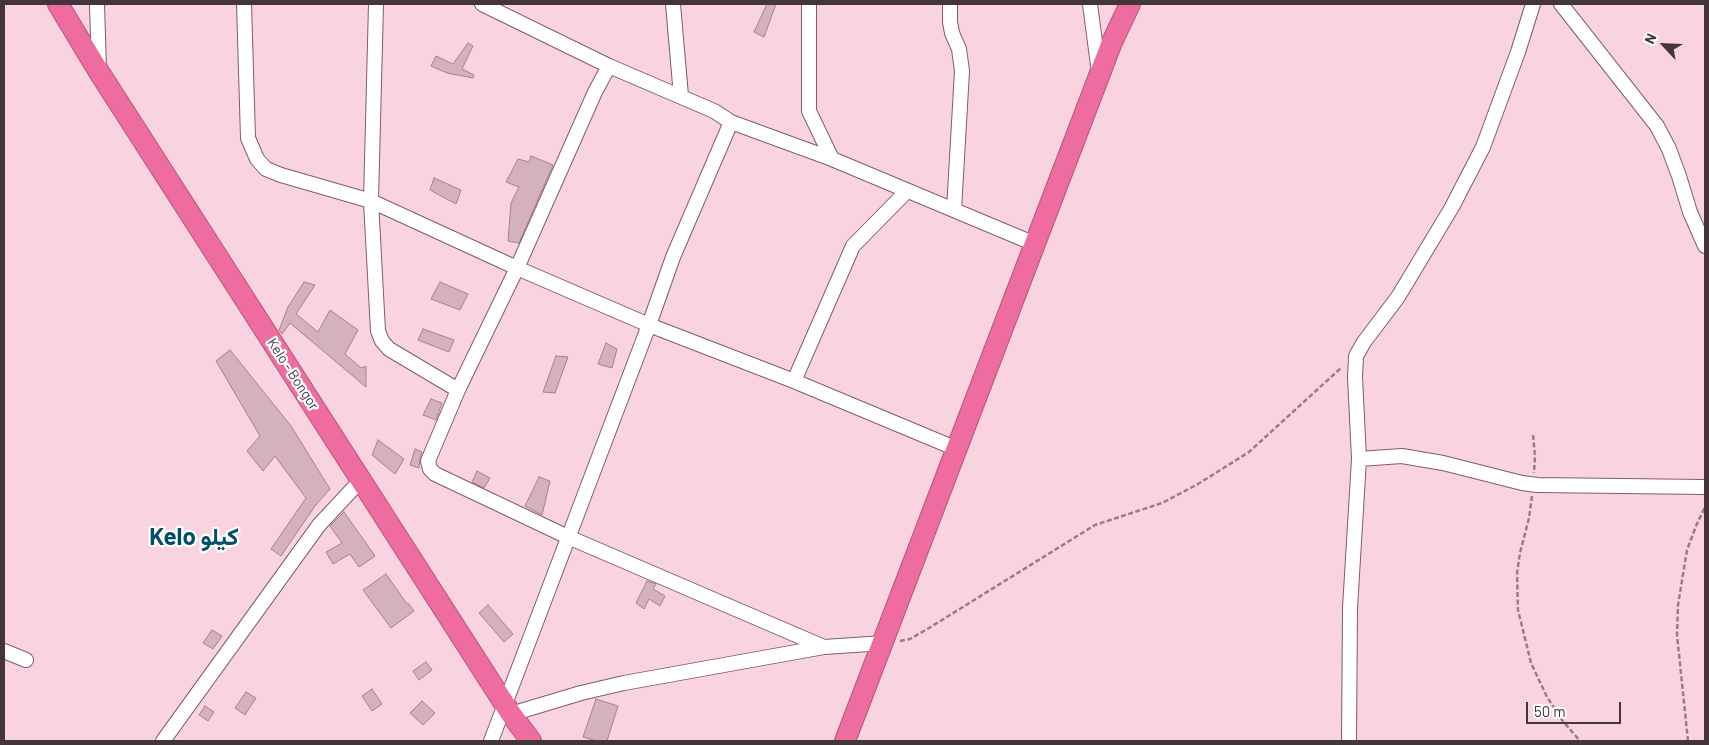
<!DOCTYPE html>
<html>
<head>
<meta charset="utf-8">
<style>
	body { margin:0 }
	#map { position:relative; width:1709px; height:745px; overflow:hidden; background:#f9d4e0; font-family:Barlow,sans-serif }
	canvas { display:block }
	.frame { position:absolute; inset:0; border:5px solid #44353a; pointer-events:none }
	.north { position:absolute; left:1639px; top:20px; width:50px; height:50px; -webkit-text-stroke:4px #fff; paint-order:stroke; rotate:295deg; font-size:14px; font-weight:700; line-height:20px; text-align:center; color:#44353a }
	.north::after { content:''; display:block; margin:auto; width:18px; height:22px; background:#44353a; clip-path:polygon(50% 0,100% 100%,50% 72%,0 100%) }
	.scale { position:absolute; left:1526px; top:702px; width:95px; height:22px; box-sizing:border-box; border:2px solid #44353a; border-top:0; padding-left:6px; font-size:15px; line-height:18px; white-space:nowrap; color:#44353a; -webkit-text-stroke:4px #fff; paint-order:stroke }
</style>
</head>
<body>
<div id="map">
<canvas width="1709" height="745"></canvas>
<div class="frame"></div>
<div class="north">N</div>
<div class="scale">50 m</div>
</div>
<script>
const ctx = document.querySelector('canvas').getContext('2d');
ctx.lineJoin = 'round';
function fillPath(path, color) {
  ctx.fillStyle = color;
  ctx.fill(path, 'evenodd');
}
function poly(rows) {
  const path = new Path2D();
  for (const r of rows) {
    path.moveTo(r[0], r[1]);
    for (let i = 2; i < r.length; i += 2) path.lineTo(r[i], r[i + 1]);
  }
  return path;
}
function strokePath(path, color, width, dash) {
  ctx.strokeStyle = color;
  ctx.lineWidth = width;
  ctx.lineCap = dash ? 'butt' : 'round';
  ctx.setLineDash(dash || []);
  ctx.stroke(path);
}
function write(font, color, halo, rows, align = 'center') {
  ctx.font = font + ' Barlow,Vazirmatn,sans-serif';
  ctx.lineWidth = 4.5;
  ctx.setLineDash([]);
  ctx.textBaseline = 'middle';
  ctx.strokeStyle = halo;
  ctx.fillStyle = color;
  for (const [text, x, y, turn = 0] of rows) {
    ctx.save();
    ctx.translate(x, y);
    ctx.rotate((+turn || 0) * Math.PI / 180);
    ctx.textAlign = isNaN(turn) ? turn : align;
    if (halo) ctx.strokeText(text, 0, 0);
    ctx.fillText(text, 0, 0);
    ctx.restore();
  }
}
const building = poly([
	[767,4,776,4,764,37,754,32,767,4],
	[468,43,473,46,462,69,474,75,473,78,447,73,431,66,436,56,453,64,468,43],
	[531,156,553,165,519,243,508,241,511,203,519,187,506,182,518,159,529,162,531,156],
	[434,178,461,190,456,204,430,190,434,178],
	[304,282,315,285,296,314,318,332,330,310,358,330,345,354,361,368,366,366,366,387,290,323,282,334,279,330,288,307,304,282],
	[440,282,468,294,460,310,431,299,440,282],
	[423,329,454,340,449,352,418,340,423,329],
	[606,343,617,349,612,368,598,364,606,343],
	[230,350,291,426,330,489,315,506,281,556,271,549,306,498,275,456,263,471,247,451,260,436,216,361,230,350],
	[556,356,568,357,555,393,543,392,556,356],
	[431,399,442,403,436,420,423,415,431,399],
	[378,440,404,459,395,474,372,455,378,440],
	[415,449,422,452,420,458,419,468,410,465,415,449],
	[477,471,490,478,484,488,472,482,477,471],
	[539,477,550,481,542,515,525,506,539,477],
	[344,512,375,556,359,567,350,554,333,564,326,552,342,543,330,526,344,512],
	[386,574,407,604,408,603,414,611,391,628,363,590,386,574],
	[647,581,656,584,653,589,665,596,660,606,649,599,644,609,636,603,647,581],
	[488,605,513,634,504,642,479,613,488,605],
	[212,630,222,636,213,649,203,643,212,630],
	[426,662,432,670,419,680,413,671,426,662],
	[372,689,382,704,372,711,362,696,372,689],
	[246,692,256,698,245,715,235,708,246,692],
	[596,699,618,706,607,741,597,741,583,737,596,699],
	[422,701,435,713,423,725,410,713,422,701],
	[205,706,214,712,208,721,199,715,205,706]
]);
fillPath(building, '#d5b1bc');
strokePath(building, '#a3818c', 1);
const minor = poly([
	[97,4,99,69],
	[244,4,248,138,257,159,266,169,281,175,371,201,517,268,649,325,794,381,957,449],
	[376,4,371,201,378,331,382,341,389,349,458,390],
	[482,4,609,66,714,111,731,122,832,159,1035,244],
	[673,4,681,96],
	[809,4,809,111,832,159],
	[950,4,950,22,952,33,959,49,962,71,954,210],
	[1090,4,1099,73],
	[1561,4,1657,126,1669,149,1679,176,1690,212,1705,246],
	[609,66,595,92,517,268,458,390,428,461,430,469,435,474,568,537,824,647],
	[794,381,853,246,907,191],
	[1359,459,1402,456,1443,463,1522,483,1537,485,1705,487],
	[4,651,26,660],
	[511,714,581,693,624,683,824,647,884,643],
	[163,741,319,525,361,480],
	[491,741,649,325,673,257,731,122],
	[1349,741,1350,608,1359,459,1355,377,1356,356,1364,342,1398,297,1452,207,1483,147,1518,52,1533,4]
]);
const highway = poly([
	[58,4,99,72,511,714,531,741],
	[845,741,1112,42,1130,4]
]);
strokePath(minor, '#7e5e68', 16);
strokePath(highway, '#b2597c', 22);
strokePath(poly([
	[1533,435,1535,456,1534,473],
	[1532,496,1529,518,1520,553,1517,573,1518,610,1531,663,1547,697,1562,720,1580,741],
	[900,641,910,639,929,628,1095,525,1162,503,1198,484,1249,452,1342,367],
	[1688,741,1677,635,1678,605,1687,550,1696,526,1705,507]
]), '#977e86', 2.5, [5, 2.5]);
strokePath(minor, '#fff', 14);
strokePath(highway, '#ee6c9f', 20);
write('14px', '#44353a', '#fff', [
	["Kelo - Bongor",293,374,57]
]);
write('bold 24px', '#004f69', '#fff', [
	["Kelo كيلو",194,537]
]);
</script>
</body>
</html>
